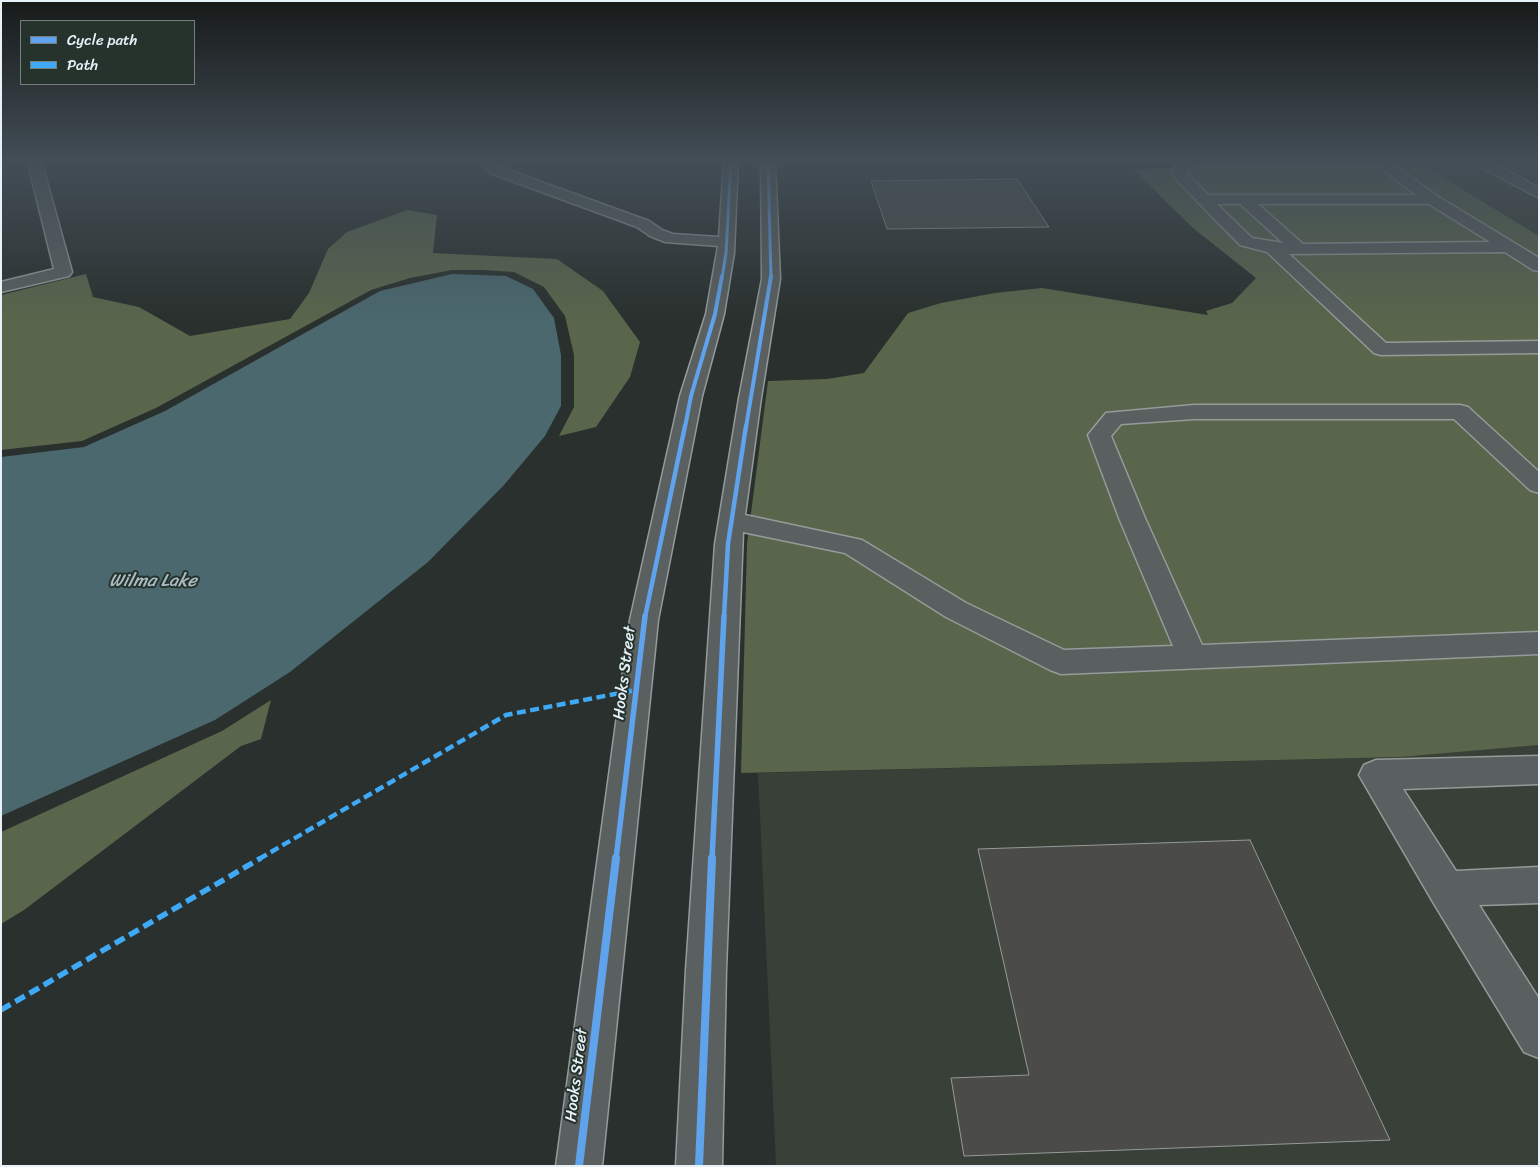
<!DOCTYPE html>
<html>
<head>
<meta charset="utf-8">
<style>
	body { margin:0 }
	#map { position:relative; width:1540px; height:1167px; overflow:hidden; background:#29302d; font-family:Sriracha,sans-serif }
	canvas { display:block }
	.frame { position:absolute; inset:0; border:2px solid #e8f1f8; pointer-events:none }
	.legend { position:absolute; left:20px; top:20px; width:175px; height:65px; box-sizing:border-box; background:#26332d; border:1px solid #747f7e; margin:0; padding:6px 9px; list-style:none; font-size:15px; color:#e8f1f8 }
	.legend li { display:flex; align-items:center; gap:10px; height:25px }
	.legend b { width:25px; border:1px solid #747f7e }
</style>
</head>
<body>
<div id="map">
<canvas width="1540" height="1167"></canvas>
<div class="frame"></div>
<ul class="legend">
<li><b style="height:6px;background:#60a3ed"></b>Cycle path</li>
<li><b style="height:6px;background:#3fa9f5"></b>Path</li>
</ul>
</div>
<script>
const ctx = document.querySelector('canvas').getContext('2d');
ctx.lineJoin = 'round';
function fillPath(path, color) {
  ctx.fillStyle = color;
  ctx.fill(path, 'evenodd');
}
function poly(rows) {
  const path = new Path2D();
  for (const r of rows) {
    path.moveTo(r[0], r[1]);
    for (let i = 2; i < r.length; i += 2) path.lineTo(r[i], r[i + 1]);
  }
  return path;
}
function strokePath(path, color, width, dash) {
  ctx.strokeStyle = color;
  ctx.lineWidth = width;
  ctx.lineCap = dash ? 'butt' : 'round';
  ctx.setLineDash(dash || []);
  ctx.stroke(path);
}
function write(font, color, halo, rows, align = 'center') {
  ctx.font = font + ' Sriracha,sans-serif';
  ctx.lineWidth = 4;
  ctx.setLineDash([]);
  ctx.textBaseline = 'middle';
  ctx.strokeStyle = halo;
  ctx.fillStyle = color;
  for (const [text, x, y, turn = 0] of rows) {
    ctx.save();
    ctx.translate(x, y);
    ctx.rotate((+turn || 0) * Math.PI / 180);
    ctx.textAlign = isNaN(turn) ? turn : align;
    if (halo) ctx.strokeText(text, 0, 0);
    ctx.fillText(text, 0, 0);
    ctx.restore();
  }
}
fillPath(poly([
	[1415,160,1539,160,1539,236],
	[1539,745,1539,1166,776,1166,758,773,1401,757]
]), '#394038');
fillPath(poly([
	[1187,160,1415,160,1539,236,1539,745,1401,757,741,773,747,544,768,381,827,379,864,373,908,313,941,303,995,293,1042,288,1208,315,1206,311,1232,303,1256,278,1193,228,1134,170,1196,167],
	[407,210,437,215,433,253,557,259,603,291,640,342,630,377,596,427,559,436,574,407,574,355,565,316,544,287,514,272,483,270,452,270,410,278,371,290,156,408,82,441,1,450,1,295,86,274,93,297,139,307,190,336,290,319,309,293,328,249,347,232],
	[271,700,261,739,241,746,24,910,1,924,1,832,222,731]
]), '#59664b');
fillPath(poly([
	[452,274,506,276,533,289,554,318,561,355,561,406,545,436,504,485,428,562,290,672,215,720,1,816,1,457,84,447,165,411,380,291]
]), '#4a686e');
const building = poly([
	[1017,179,1049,227,887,229,871,181,1017,179],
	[1250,840,1390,1140,964,1156,951,1078,1029,1075,978,849,1250,840]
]);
fillPath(building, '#4b4c48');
strokePath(building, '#959a9a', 1);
const minor = poly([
	[27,160,41,160,72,272,69,276,1,292,1,282,54,269,27,160],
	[479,160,493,160,500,167,649,221,662,230,673,234,719,237,724,160,738,160,734,253,724,314,702,396,658,620,602,1166,556,1166,630,620,680,396,706,314,718,246,665,242,650,236,637,227,490,173,479,160],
	[761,160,775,160,780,279,761,398,745,515,862,540,966,603,1064,650,1173,646,1119,518,1088,435,1106,413,1194,405,1460,405,1468,407,1539,472,1539,493,1530,490,1454,419,1194,419,1121,424,1111,436,1145,518,1202,645,1539,632,1539,654,1061,674,1050,670,946,617,845,553,743,532,726,970,722,1166,676,1166,686,970,715,544,739,398,762,279,761,160],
	[1191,160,1387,160,1437,196,1539,258,1539,271,1533,270,1505,252,1289,254,1386,343,1539,341,1539,353,1381,355,1374,353,1267,252,1240,245,1199,203,1175,178,1172,170,1174,167,1191,160],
	[1378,166,1416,195,1208,195,1186,172,1197,167,1378,166],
	[1217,204,1240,204,1283,243,1252,238,1217,204],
	[1258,204,1429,204,1490,242,1303,244,1258,204],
	[1471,160,1488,160,1539,188,1539,198,1473,163,1471,160],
	[1526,160,1539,160,1539,167,1528,163,1526,160],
	[1539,756,1539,784,1403,789,1456,871,1539,867,1539,903,1479,905,1539,999,1539,1058,1524,1052,1433,902,1359,775,1364,765,1376,760,1539,756]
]);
strokePath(minor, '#959a9a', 3);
fillPath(minor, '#5a6060');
strokePath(poly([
	[259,859,506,715,636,690]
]), '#3fa9f5', 4.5, [9, 4.5]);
strokePath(poly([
	[1,1010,261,858]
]), '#3fa9f5', 5.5, [11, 5.5]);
strokePath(poly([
	[768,160,771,278],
	[722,278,726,253,731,160]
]), '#60a3ed', 3);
strokePath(poly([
	[685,427,691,396,715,314,722,276],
	[746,427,771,276]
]), '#60a3ed', 4);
strokePath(poly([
	[645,617,685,426],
	[724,617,728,544,746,426]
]), '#60a3ed', 4.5);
strokePath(poly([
	[616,859,645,616],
	[712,859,724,616]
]), '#60a3ed', 5.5);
strokePath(poly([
	[579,1166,616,858],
	[699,1166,712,858]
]), '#60a3ed', 8);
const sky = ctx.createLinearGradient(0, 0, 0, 323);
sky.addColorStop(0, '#171a19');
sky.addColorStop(0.5, '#434e57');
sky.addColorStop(1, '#434e5700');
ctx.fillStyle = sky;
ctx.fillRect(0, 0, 1540, 323);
write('16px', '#e8f1f8', '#26332d', [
	["Hooks Street",625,673,-83],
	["Hooks Street",577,1075,-83]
]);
write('italic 18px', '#aabcc3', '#26332d', [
	["Wilma Lake",153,581]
]);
</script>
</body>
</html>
